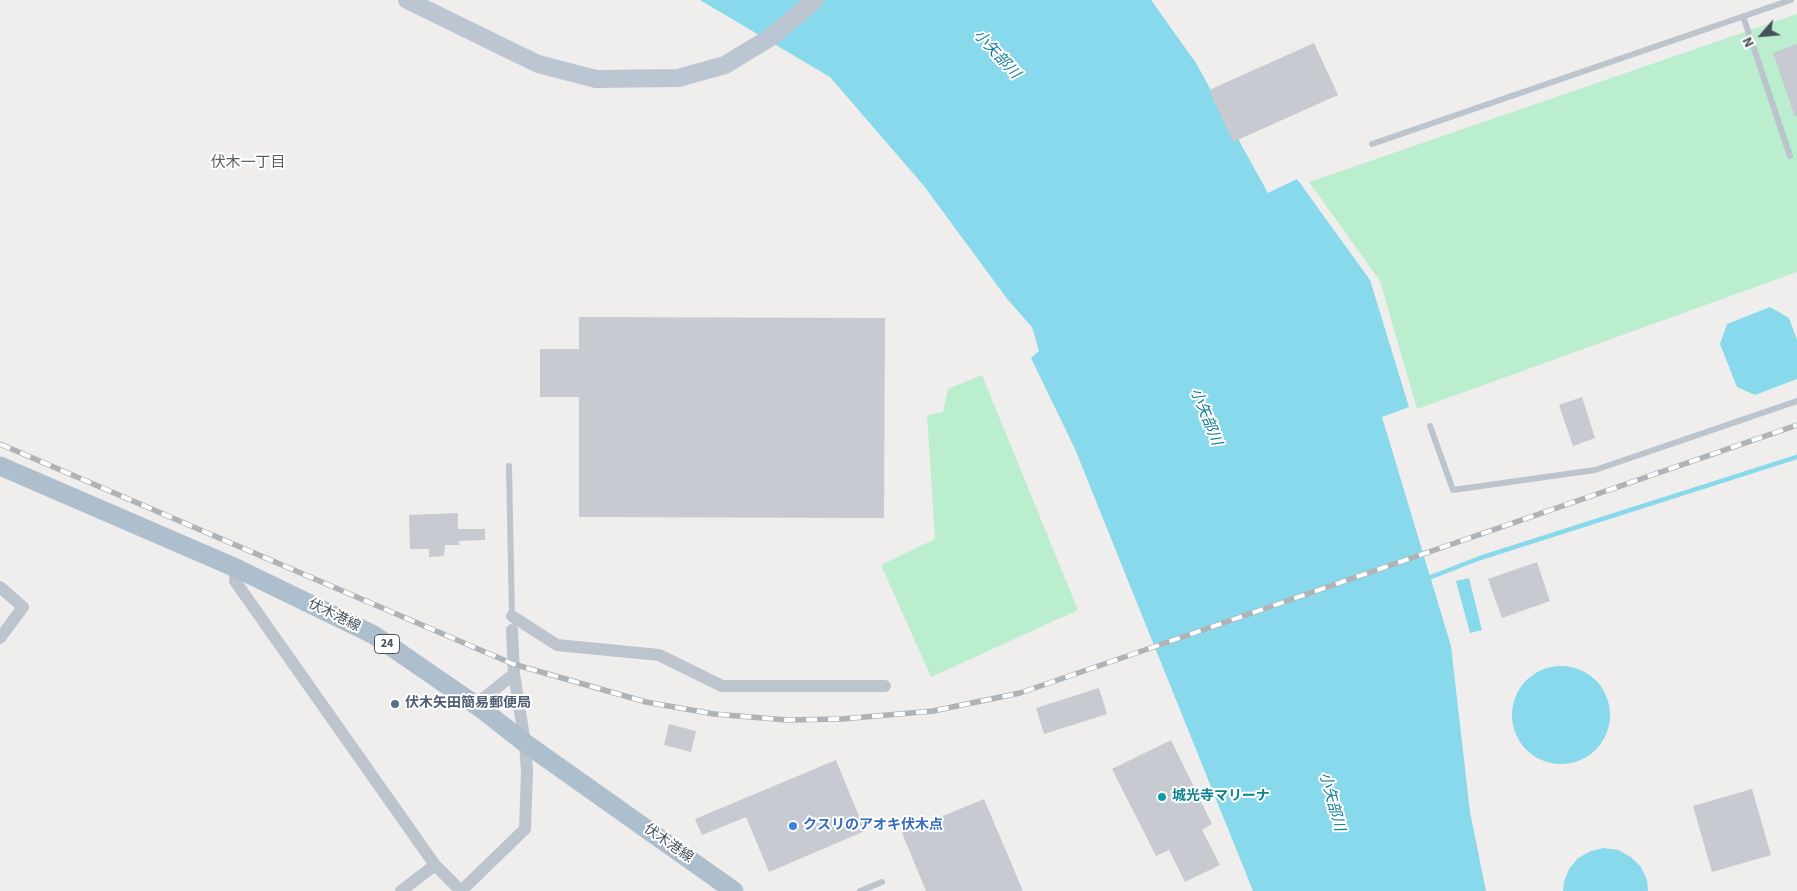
<!DOCTYPE html>
<html>
<head>
<meta charset="utf-8">
<style>
	body { margin:0 }
	#map { position:relative; width:1797px; height:891px; overflow:hidden; background:#f0eded; font-family:"Source Sans 3",sans-serif }
	canvas { display:block }
	.north { position:absolute; left:1737px; top:10px; width:50px; height:50px; -webkit-text-stroke:4px #fff; paint-order:stroke; rotate:243deg; font-size:14px; font-weight:700; line-height:20px; text-align:center; color:#46515b }
	.north::after { content:''; display:block; margin:auto; width:18px; height:22px; background:#46515b; clip-path:polygon(50% 0,100% 100%,50% 72%,0 100%) }
</style>
</head>
<body>
<div id="map">
<canvas width="1797" height="891"></canvas>
<div class="north">N</div>
</div>
<script>
const ctx = document.querySelector('canvas').getContext('2d');
ctx.lineJoin = 'round';
function fillPath(path, color) {
  ctx.fillStyle = color;
  ctx.fill(path, 'evenodd');
}
function poly(rows) {
  const path = new Path2D();
  for (const r of rows) {
    if (r.length === 3) {
      path.moveTo(r[0] + r[2], r[1]);
      path.arc(r[0], r[1], r[2], 0, 2 * Math.PI);
      continue;
    }
    path.moveTo(r[0], r[1]);
    for (let i = 2; i < r.length; i += 2) path.lineTo(r[i], r[i + 1]);
  }
  return path;
}
function strokePath(path, color, width, dash) {
  ctx.strokeStyle = color;
  ctx.lineWidth = width;
  ctx.lineCap = dash ? 'butt' : 'round';
  ctx.setLineDash(dash || []);
  ctx.stroke(path);
}
function write(font, color, halo, rows, align = 'center') {
  ctx.font = font + ' "Source Sans 3","Noto Sans JP",sans-serif';
  ctx.lineWidth = 4;
  ctx.setLineDash([]);
  ctx.textBaseline = 'middle';
  ctx.strokeStyle = halo;
  ctx.fillStyle = color;
  for (const [text, x, y, turn = 0] of rows) {
    ctx.save();
    ctx.translate(x, y);
    ctx.rotate((+turn || 0) * Math.PI / 180);
    ctx.textAlign = isNaN(turn) ? turn : align;
    if (halo) ctx.strokeText(text, 0, 0);
    ctx.fillText(text, 0, 0);
    ctx.restore();
  }
}
fillPath(poly([
	[1797,14,1797,272,1417,409,1380,281,1309,182],
	[982,375,1078,610,931,677,881,565,935,539,927,415,943,412,948,389]
]), '#bbeece');
fillPath(poly([
	[700,0,1151,0,1196,63,1268,193,1297,179,1370,280,1409,407,1382,417,1451,646,1470,812,1486,891,1253,891,1075,449,1031,358,1039,351,1032,327,1008,300,924,186,830,77],
	[1770,307,1789,318,1797,340,1797,379,1755,395,1737,387,1720,344,1727,324],
	[1469,578,1482,630,1470,633,1456,581],
	[1561,715,49],
	[1604,848,1618,850,1631,857,1641,867,1647,880,1648,891,1563,891,1564,882,1569,869,1578,858,1591,851]
]), '#88d9ec');
strokePath(poly([
	[1426,579,1480,558,1797,457]
]), '#88d9ec', 4.5);
fillPath(poly([
	[1314,43,1338,95,1233,142,1209,90],
	[1797,44,1797,116,1795,117,1773,53],
	[579,317,885,318,884,518,579,517,579,397,540,397,540,349,579,349],
	[1582,397,1595,438,1573,446,1559,405],
	[458,513,458,529,485,529,485,540,459,541,459,545,445,545,444,556,429,557,429,549,410,549,409,515],
	[1537,562,1550,601,1502,618,1488,579],
	[1099,688,1107,714,1044,734,1036,708],
	[669,724,696,731,691,752,664,745],
	[1171,740,1212,824,1202,830,1220,865,1185,882,1169,850,1156,856,1112,769],
	[836,760,865,831,769,872,746,817,702,835,695,819],
	[1752,789,1771,855,1712,872,1693,806],
	[984,799,1023,891,926,891,902,833]
]), '#c7cad0');
strokePath(poly([
	[1743,16,1790,156],
	[1372,144,1791,0],
	[1430,426,1453,490,1595,470,1797,401],
	[509,466,512,618],
	[860,891,882,882]
]), '#bcc5cd', 6);
strokePath(poly([
	[236,568,235,581,435,865,461,891],
	[0,587,23,607,0,638],
	[512,616,557,645,659,655,722,686,885,686],
	[475,705,514,674],
	[401,891,435,865],
	[461,891,525,829,527,771,525,743,514,674,512,630]
]), '#bcc5cd', 12);
strokePath(poly([
	[407,0,538,64,596,79,678,78,725,65,771,37,815,0]
]), '#bbc6d2', 18);
strokePath(poly([
	[0,466,236,568,374,635,483,710,525,743,734,891]
]), '#adbecd', 19);
const rail = poly([
	[0,444,513,664,646,702,714,714,787,720,842,719,933,711,1020,693,1797,425]
]);
strokePath(rail, '#afb3b8', 5.5);
strokePath(rail, '#fff', 4, [11]);
for (const [x, y, r, color] of [
	[395,704,5,"#5c6f8a"],
	[1162,797,5,"#0f9aa8"],
	[793,826,5,"#3f7fe0"]
]) {
  const dot = new Path2D();
  dot.arc(x, y, r, 0, 2 * Math.PI);
  ctx.fillStyle = color;
  ctx.fill(dot);
  strokePath(dot, '#fff', 2);
}
for (const [x, y, w] of [
	[387,644,25]
]) {
  const box = new Path2D();
  box.roundRect(x - w / 2, y - 9.5, w, 19, 4);
  ctx.fillStyle = '#fff';
  ctx.fill(box);
  strokePath(box, '#46515b', 1);
}
write('bold 12px', '#46515b', null, [
	["24",387,644]
]);
write('14px', '#46515b', '#fff', [
	["伏木港線",334,616,26],
	["伏木港線",668,844,35]
]);
write('bold 14px', '#4e5e75', '#fff', [
	["伏木矢田簡易郵便局",405,704]
], 'left');
write('bold 14px', '#0d838f', '#fff', [
	["城光寺マリーナ",1172,797]
], 'left');
write('bold 14px', '#366cbe', '#fff', [
	["クスリのアオキ伏木点",803,826]
], 'left');
write('italic 15px', '#0c7e98', '#fff', [
	["小矢部川",996,55,47],
	["小矢部川",1205,417,68],
	["小矢部川",1331,802,75]
]);
write('15px', '#5a5e62', '#fff', [
	["伏木一丁目",248,164]
]);
</script>
</body>
</html>
